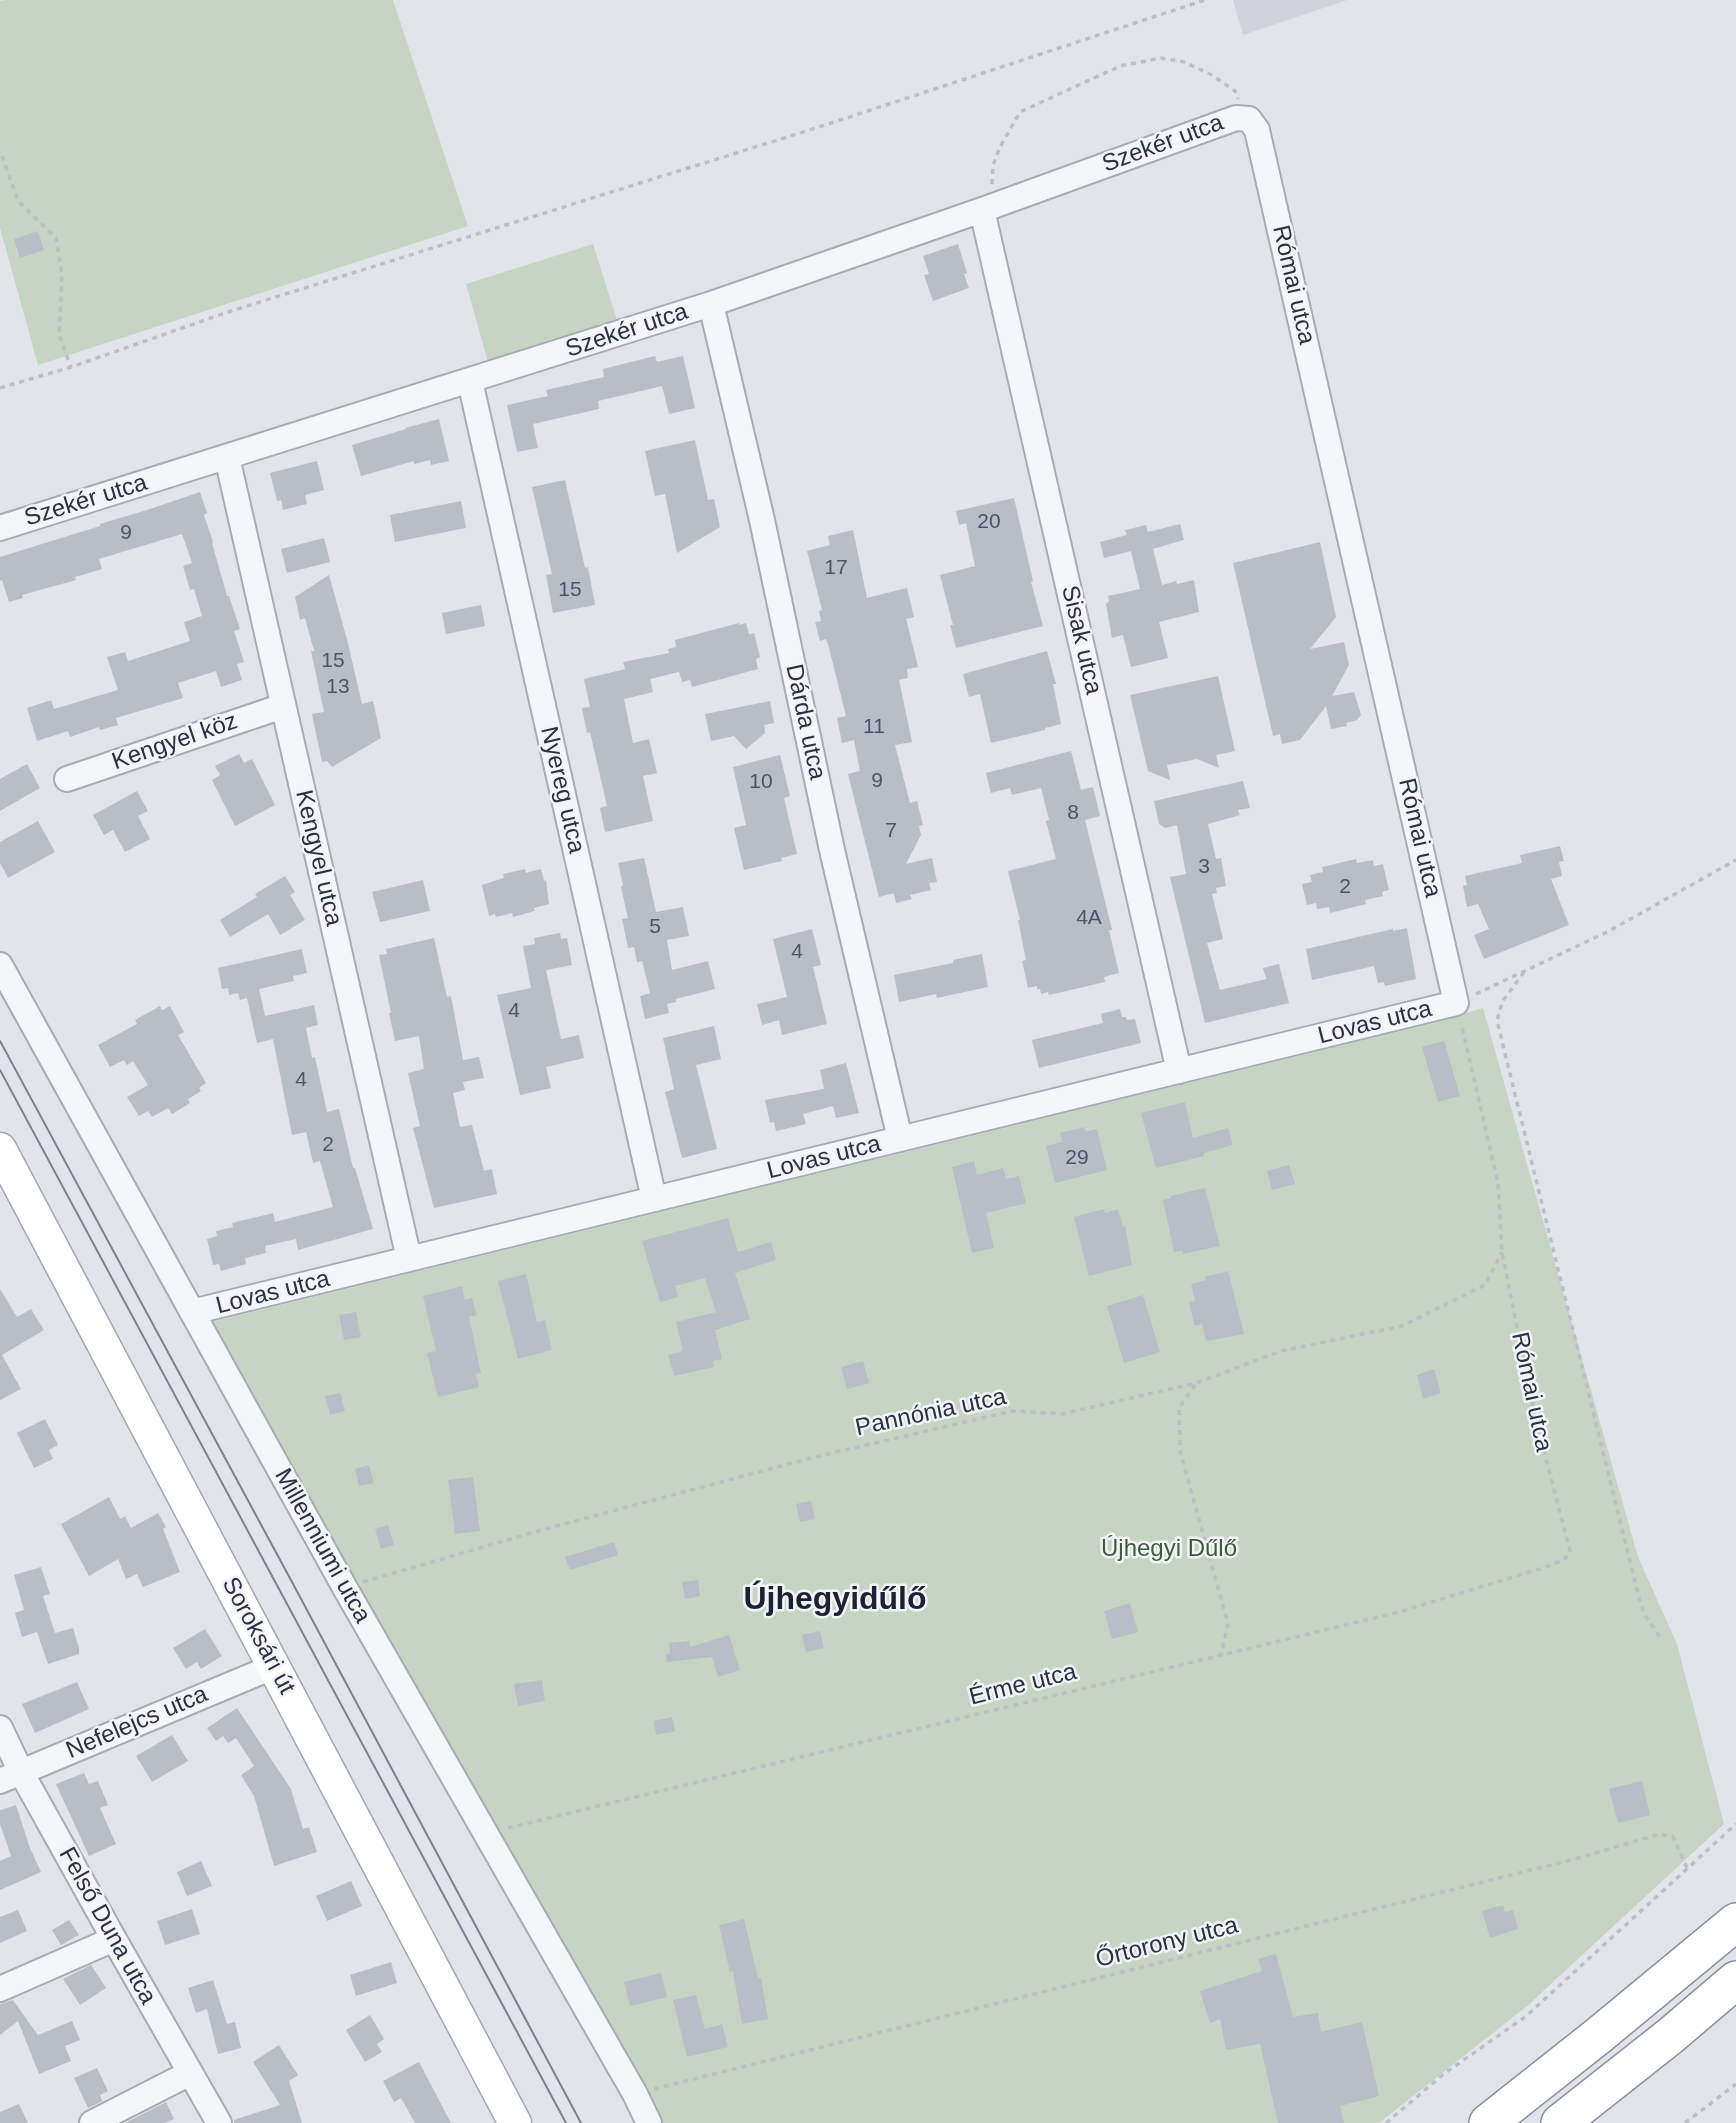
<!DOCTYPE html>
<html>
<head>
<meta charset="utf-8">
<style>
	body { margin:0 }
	canvas { display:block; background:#e2e4ea }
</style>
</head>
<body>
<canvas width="1736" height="2123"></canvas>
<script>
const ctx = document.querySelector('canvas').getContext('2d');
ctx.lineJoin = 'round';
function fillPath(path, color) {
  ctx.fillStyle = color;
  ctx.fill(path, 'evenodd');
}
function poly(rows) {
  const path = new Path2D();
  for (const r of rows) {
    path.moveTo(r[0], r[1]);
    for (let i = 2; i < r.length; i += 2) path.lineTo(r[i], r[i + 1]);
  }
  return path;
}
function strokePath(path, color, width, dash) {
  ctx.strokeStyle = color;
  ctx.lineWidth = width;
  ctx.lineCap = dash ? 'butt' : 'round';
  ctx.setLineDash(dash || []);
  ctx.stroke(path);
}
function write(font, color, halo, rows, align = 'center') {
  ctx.font = font + ' Helvetica,sans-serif';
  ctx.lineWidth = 5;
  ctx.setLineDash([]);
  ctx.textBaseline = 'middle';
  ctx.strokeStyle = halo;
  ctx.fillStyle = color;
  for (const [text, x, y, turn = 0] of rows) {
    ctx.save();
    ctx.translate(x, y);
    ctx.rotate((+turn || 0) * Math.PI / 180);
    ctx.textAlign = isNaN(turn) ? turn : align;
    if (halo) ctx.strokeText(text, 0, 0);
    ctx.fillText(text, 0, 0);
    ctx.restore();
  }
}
fillPath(poly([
	[1233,0,1347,0,1243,35]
]), '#d0d3dc');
fillPath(poly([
	[5,0,393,0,468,226,38,365,0,228,0,1],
	[593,244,617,320,488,362,466,284],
	[1483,1008,1638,1557,1677,1644,1724,1824,1526,2007,1379,2123,658,2123,207,1323,1437,1022]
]), '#c6d4c3');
fillPath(poly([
	[38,231,44,250,20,258,14,239],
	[958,244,967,273,964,274,969,288,933,301,924,275,929,274,923,256],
	[655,356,657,362,683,356,695,408,669,414,662,386,598,401,599,409,533,424,538,448,517,452,507,405,548,396,546,390,604,377,603,369],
	[439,419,449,461,431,465,430,460,414,464,414,461,361,476,352,445,406,429,405,428],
	[695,440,708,500,714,499,720,527,677,553,665,494,655,496,645,451],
	[317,461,324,490,305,495,307,504,283,510,281,500,277,501,270,473],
	[565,480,585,568,588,567,595,605,553,613,546,575,552,574,532,487],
	[200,492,207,513,204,515,213,542,212,543,227,596,229,596,240,629,234,631,244,662,237,664,242,680,221,687,216,671,178,683,183,698,116,718,118,725,100,730,99,727,70,737,68,731,37,741,27,708,51,700,54,709,118,690,107,657,125,652,128,661,190,641,184,622,202,616,194,589,190,590,183,566,192,563,182,534,99,559,102,569,75,577,76,580,22,595,23,598,9,602,2,580,0,581,0,557,100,526,100,524,147,510],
	[1014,498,1033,581,1031,582,1043,626,956,648,950,625,953,625,940,575,975,566,966,523,959,525,956,511],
	[461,501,466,528,395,542,390,515],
	[1180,524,1184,540,1153,549,1162,585,1176,581,1177,584,1194,580,1199,612,1159,622,1168,658,1131,667,1123,635,1112,638,1106,604,1109,601,1108,596,1140,589,1131,551,1104,558,1100,542,1127,535,1125,530,1146,525,1148,532],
	[853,530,867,598,907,588,914,617,906,619,918,667,907,669,908,678,899,680,912,742,895,745,910,803,917,801,923,825,919,826,921,835,906,864,932,858,937,882,929,883,931,890,910,895,912,899,896,903,894,893,879,897,848,774,860,771,854,740,842,743,837,718,846,716,828,644,826,639,820,641,815,622,821,621,819,611,822,610,807,551,830,545,828,536],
	[324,538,330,562,287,573,281,549],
	[1320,542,1336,617,1310,649,1344,642,1349,665,1332,696,1354,692,1361,715,1357,720,1346,723,1347,726,1331,729,1326,706,1300,740,1282,744,1280,734,1273,736,1233,563],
	[329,575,348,643,362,704,373,701,381,738,332,767,327,761,322,762,312,714,324,712,311,651,314,651,305,618,300,620,295,597],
	[481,605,485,626,446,634,442,613],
	[739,623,739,625,746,623,749,634,754,633,760,657,756,659,758,669,692,687,690,680,682,682,679,672,650,679,653,692,624,699,633,743,649,739,657,773,643,776,653,821,605,832,600,808,607,806,590,732,587,733,582,708,590,707,584,679,625,669,623,662,669,653,668,649,676,647,675,640],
	[1047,651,1056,684,1053,684,1061,724,1045,728,1045,730,991,743,980,694,969,697,963,674],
	[1218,676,1235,751,1216,755,1219,768,1197,759,1167,765,1170,780,1148,771,1130,695],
	[770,701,774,723,764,725,765,733,746,749,734,736,711,741,705,714],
	[1071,751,1081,790,1093,787,1100,816,1085,820,1112,930,1109,930,1119,973,1104,977,1105,982,1049,995,1048,992,1041,994,1040,989,1037,989,1037,986,1028,988,1022,961,1026,960,1018,920,1020,920,1008,871,1056,859,1046,821,1049,820,1041,788,1012,795,1010,788,991,793,986,773],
	[239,754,244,763,252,759,275,805,235,826,212,780,220,775,215,766],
	[780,755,790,796,784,798,797,854,781,858,782,861,744,870,734,828,746,825,733,767],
	[27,764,40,788,0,811,0,779],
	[1243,781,1250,808,1238,810,1240,815,1208,824,1216,859,1221,858,1226,886,1216,888,1217,893,1212,894,1223,939,1207,943,1220,990,1266,979,1263,968,1279,964,1289,1003,1205,1023,1170,877,1186,874,1177,825,1165,828,1159,824,1154,801],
	[137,791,148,811,138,816,150,839,125,852,113,830,104,835,93,815],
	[38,821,55,852,8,878,0,863,0,842],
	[1560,846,1564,861,1559,862,1562,876,1551,879,1569,925,1484,959,1474,935,1489,929,1478,904,1467,907,1463,886,1467,885,1465,876,1522,863,1520,855],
	[644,858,656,912,683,907,689,936,667,940,672,970,708,961,715,989,676,999,676,1002,667,1004,669,1013,645,1019,640,996,650,993,642,961,637,962,634,947,628,948,622,919,628,918,621,887,623,885,618,863],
	[1356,859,1357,863,1373,860,1374,866,1383,864,1389,890,1382,892,1383,896,1365,900,1366,904,1330,913,1329,907,1317,909,1316,903,1307,905,1302,884,1312,882,1310,875,1323,872,1322,867],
	[525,869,526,873,541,869,544,881,546,880,549,904,534,908,535,911,513,917,512,913,496,917,495,914,489,916,482,885,504,878,503,874],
	[285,876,295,892,290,895,305,920,280,935,268,914,230,937,220,920,257,897,255,894],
	[423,880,430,911,380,922,372,892],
	[1407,928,1416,979,1385,986,1384,982,1378,983,1374,966,1312,980,1306,949,1393,929,1393,931],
	[812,929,821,965,813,967,827,1024,782,1035,779,1020,762,1025,757,1004,787,997,773,939],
	[560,933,561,939,567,938,572,965,546,970,561,1039,579,1035,584,1058,546,1067,551,1088,520,1095,497,995,531,988,523,946,535,944,534,938],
	[434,938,447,997,451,996,463,1060,479,1057,484,1078,463,1082,465,1090,453,1093,460,1127,472,1125,484,1171,492,1169,497,1194,434,1208,413,1128,420,1126,408,1073,424,1069,419,1036,395,1041,389,1013,391,1013,379,955,387,954,386,949],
	[302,949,307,973,293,976,294,981,259,989,265,1016,314,1005,318,1025,306,1028,312,1058,315,1057,327,1112,339,1109,353,1168,355,1168,373,1229,298,1250,296,1239,265,1246,266,1253,245,1258,246,1264,221,1271,219,1264,213,1265,207,1239,217,1236,216,1231,233,1227,232,1223,273,1213,275,1222,333,1207,320,1161,313,1163,306,1132,292,1135,273,1039,257,1043,247,998,240,1000,238,993,229,995,228,988,222,989,218,968],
	[982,954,988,987,937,998,936,994,899,1002,894,975,953,963,953,960],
	[160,1006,162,1010,170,1006,184,1032,178,1035,206,1083,199,1088,201,1091,188,1099,190,1103,172,1114,168,1108,152,1117,148,1111,139,1116,127,1097,148,1085,133,1061,127,1065,124,1060,110,1067,98,1045,137,1024,135,1020],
	[1120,1009,1122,1017,1126,1017,1127,1020,1135,1019,1141,1043,1039,1068,1032,1040,1103,1023,1101,1014],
	[714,1026,721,1059,696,1065,717,1149,682,1158,665,1092,674,1089,663,1038],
	[1444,1041,1460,1096,1438,1102,1422,1047],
	[846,1063,859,1113,836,1118,833,1106,803,1114,806,1124,776,1131,774,1122,770,1123,765,1100,824,1089,820,1070],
	[1185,1102,1193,1138,1228,1128,1233,1145,1204,1153,1204,1156,1156,1168,1141,1113],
	[1084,1127,1086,1132,1097,1129,1107,1170,1055,1183,1046,1146,1062,1142,1060,1133],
	[974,1161,977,1175,1003,1168,1006,1179,1019,1176,1026,1203,986,1213,994,1248,972,1253,952,1167],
	[1289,1165,1295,1184,1272,1190,1267,1171],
	[1205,1188,1220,1246,1183,1254,1182,1251,1174,1252,1163,1200,1171,1198,1170,1196],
	[1104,1209,1105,1213,1118,1209,1123,1227,1125,1226,1132,1265,1089,1276,1074,1217],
	[728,1218,738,1252,771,1242,776,1260,735,1273,750,1319,715,1330,722,1359,713,1361,714,1367,674,1376,668,1355,683,1351,676,1322,716,1312,705,1278,675,1286,678,1297,660,1302,642,1241],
	[1228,1271,1244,1334,1206,1341,1202,1324,1195,1326,1192,1315,1189,1302,1195,1301,1191,1284,1206,1280,1205,1277],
	[526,1274,537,1322,545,1320,552,1350,518,1359,498,1281],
	[462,1286,465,1300,472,1298,477,1315,469,1317,481,1373,476,1374,479,1387,438,1397,427,1353,436,1351,423,1296],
	[0,1289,17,1317,31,1309,44,1330,2,1355,21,1389,0,1400],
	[1143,1295,1160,1352,1124,1363,1107,1306],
	[356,1312,361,1337,344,1340,339,1315],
	[863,1361,869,1383,847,1389,841,1367],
	[1434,1369,1441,1393,1423,1399,1417,1375],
	[340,1393,345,1411,330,1415,325,1396],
	[45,1419,58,1445,49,1450,53,1459,34,1468,17,1433],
	[369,1465,374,1483,359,1486,355,1469],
	[473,1477,480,1531,455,1534,448,1480],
	[109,1497,120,1519,125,1516,131,1528,158,1513,166,1527,163,1529,180,1572,143,1587,137,1574,126,1579,118,1559,89,1576,61,1524],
	[811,1501,815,1519,800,1522,796,1504],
	[388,1525,394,1545,381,1549,375,1529],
	[614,1542,618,1555,570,1570,565,1557],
	[41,1567,50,1594,43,1596,55,1633,73,1628,79,1648,79,1654,48,1664,37,1632,22,1637,15,1613,24,1610,14,1575],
	[698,1580,700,1596,685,1599,682,1582],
	[1130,1603,1138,1632,1112,1639,1104,1611],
	[205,1629,222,1656,201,1669,197,1662,186,1669,173,1648],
	[820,1631,824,1648,806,1652,802,1635],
	[729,1635,740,1670,718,1677,712,1657,667,1662,666,1655,670,1653,669,1643,689,1641,690,1647],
	[542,1680,545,1701,518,1706,514,1684],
	[77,1682,89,1709,35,1733,22,1704],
	[237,1708,291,1789,303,1829,309,1827,317,1852,274,1866,254,1796,241,1775,254,1766,236,1738,228,1743,223,1736,216,1741,207,1728],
	[672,1717,675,1731,656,1735,654,1721],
	[172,1735,188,1761,152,1782,136,1756],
	[84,1773,89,1784,98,1781,108,1805,100,1808,116,1844,89,1856,56,1784],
	[1642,1781,1650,1815,1618,1823,1609,1789],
	[16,1805,30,1848,41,1872,0,1890,0,1861,11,1856,0,1824,0,1810],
	[201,1861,212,1886,187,1896,177,1872],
	[351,1881,362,1906,327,1921,316,1896],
	[1503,1905,1505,1912,1513,1910,1518,1929,1490,1938,1482,1911],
	[192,1909,200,1934,165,1945,157,1921],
	[18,1910,27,1931,0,1943,0,1917],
	[744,1919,758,1978,761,1978,768,2019,742,2024,733,1971,730,1972,719,1925],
	[69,1920,79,1935,61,1945,52,1930],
	[1276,1954,1293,2017,1318,2013,1321,2032,1362,2022,1379,2096,1340,2106,1344,2123,1278,2123,1260,2044,1226,2050,1220,2019,1210,2023,1200,1991,1262,1971,1258,1959],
	[391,1962,397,1983,356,1996,350,1975],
	[91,1965,106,1988,80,2005,63,1979],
	[661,1973,667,1997,630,2006,624,1982],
	[213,1980,227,2024,235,2022,241,2048,218,2054,207,2009,196,2013,188,1988],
	[696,1995,705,2029,722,2024,728,2047,687,2057,673,2000],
	[13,2000,38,2035,72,2021,80,2040,65,2046,71,2061,39,2074,18,2021,0,2035,0,2004],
	[370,2015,384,2039,377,2044,382,2052,365,2062,346,2030],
	[279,2045,298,2075,289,2081,302,2123,234,2123,234,2120,280,2105,253,2062],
	[419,2062,451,2123,415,2123,401,2098,394,2102,383,2081],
	[97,2068,108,2091,100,2095,102,2101,88,2108,74,2078],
	[166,2102,174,2119,165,2123,125,2123],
	[19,2104,28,2123,0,2123,0,2112]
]), '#b9bdc8');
const minor = poly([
	[982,210,1179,1071],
	[711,304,762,520,832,850,900,1139],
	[470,381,654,1199],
	[227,457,409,1259],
	[0,528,711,304,982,210,1236,118,1249,119,1257,130,1456,1003,192,1312],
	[67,779,283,706],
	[0,965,345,1588,635,2094,649,2123],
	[0,1728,21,1772,114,1939,219,2123],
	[0,1781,275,1666],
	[0,1989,114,1939],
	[92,2123,190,2073]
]);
const major = poly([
	[0,1149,515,2123]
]);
const highway = poly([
	[1488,2123,1598,2036,1736,1922],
	[1560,2123,1669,2037,1736,1980]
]);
strokePath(minor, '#a7abb5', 28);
strokePath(major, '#a1a8b6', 35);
strokePath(highway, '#8990a1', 40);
strokePath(poly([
	[2,156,18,201,56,238,62,274,59,335,71,367],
	[992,184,993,165,1000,147,1020,112,1120,66,1161,58,1184,62,1212,75,1235,91,1238,99],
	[0,388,71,367,228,312,816,128,1205,0],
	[1524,972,1502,1002,1497,1021,1636,1586,1644,1614,1662,1640],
	[1476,994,1609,931,1736,860],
	[1195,1385,1179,1408,1180,1451,1228,1624,1221,1655],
	[363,1582,538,1531,811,1458,1012,1411,1062,1414,1196,1383,1281,1351,1402,1326,1485,1285,1502,1252],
	[508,1828,1399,1612,1546,1567,1565,1559,1570,1551,1535,1417,1502,1252,1498,1183,1461,1023],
	[654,2089,1571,1860,1660,1834,1673,1837,1687,1868],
	[1386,2123,1445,2073,1525,2017,1736,1824],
	[1685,2123,1736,2084]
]), '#bcbfc6', 3.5, [5, 5]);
strokePath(minor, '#f5f6f9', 24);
strokePath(major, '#fff', 32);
strokePath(highway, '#fff', 37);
strokePath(poly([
	[0,1041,292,1582,581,2123],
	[0,1070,566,2123]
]), '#7b8294', 2);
write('21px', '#4e5464', null, [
	["20",989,522],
	["9",126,533],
	["17",836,568],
	["15",570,590],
	["15",333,661],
	["13",338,687],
	["11",874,727],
	["9",877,781],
	["10",761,782],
	["8",1073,813],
	["7",891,831],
	["3",1204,867],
	["2",1345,887],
	["4A",1089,918],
	["5",655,927],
	["4",797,952],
	["4",514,1011],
	["4",301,1080],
	["2",328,1145],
	["29",1077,1158]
]);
write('24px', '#2a3143', '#f2f4f8', [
	["Szekér utca",1163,144,-20],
	["Római utca",1293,285,77],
	["Szekér utca",627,331,-18],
	["Szekér utca",86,501,-17],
	["Sisak utca",1081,640,77],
	["Dárda utca",805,722,78],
	["Kengyel köz",175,742,-19],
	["Nyereg utca",562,790,77],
	["Római utca",1419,838,77],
	["Kengyel utca",318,858,77],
	["Lovas utca",1375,1023,-14],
	["Lovas utca",824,1158,-14],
	["Lovas utca",273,1293,-14],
	["Római utca",1531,1392,78],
	["Pannónia utca",931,1413,-12],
	["Millenniumi utca",322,1546,61],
	["Soroksári út",258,1636,62],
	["Érme utca",1023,1685,-14],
	["Nefelejcs utca",137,1723,-23],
	["Felső Duna utca",107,1926,61],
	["Őrtorony utca",1167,1943,-14]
]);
write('24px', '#3b5e37', '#f2f4f8', [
	["Újhegyi Dűlő",1169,1549]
]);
write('bold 32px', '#1c2233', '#f2f4f8', [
	["Újhegyidűlő",835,1600]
]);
</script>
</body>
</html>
